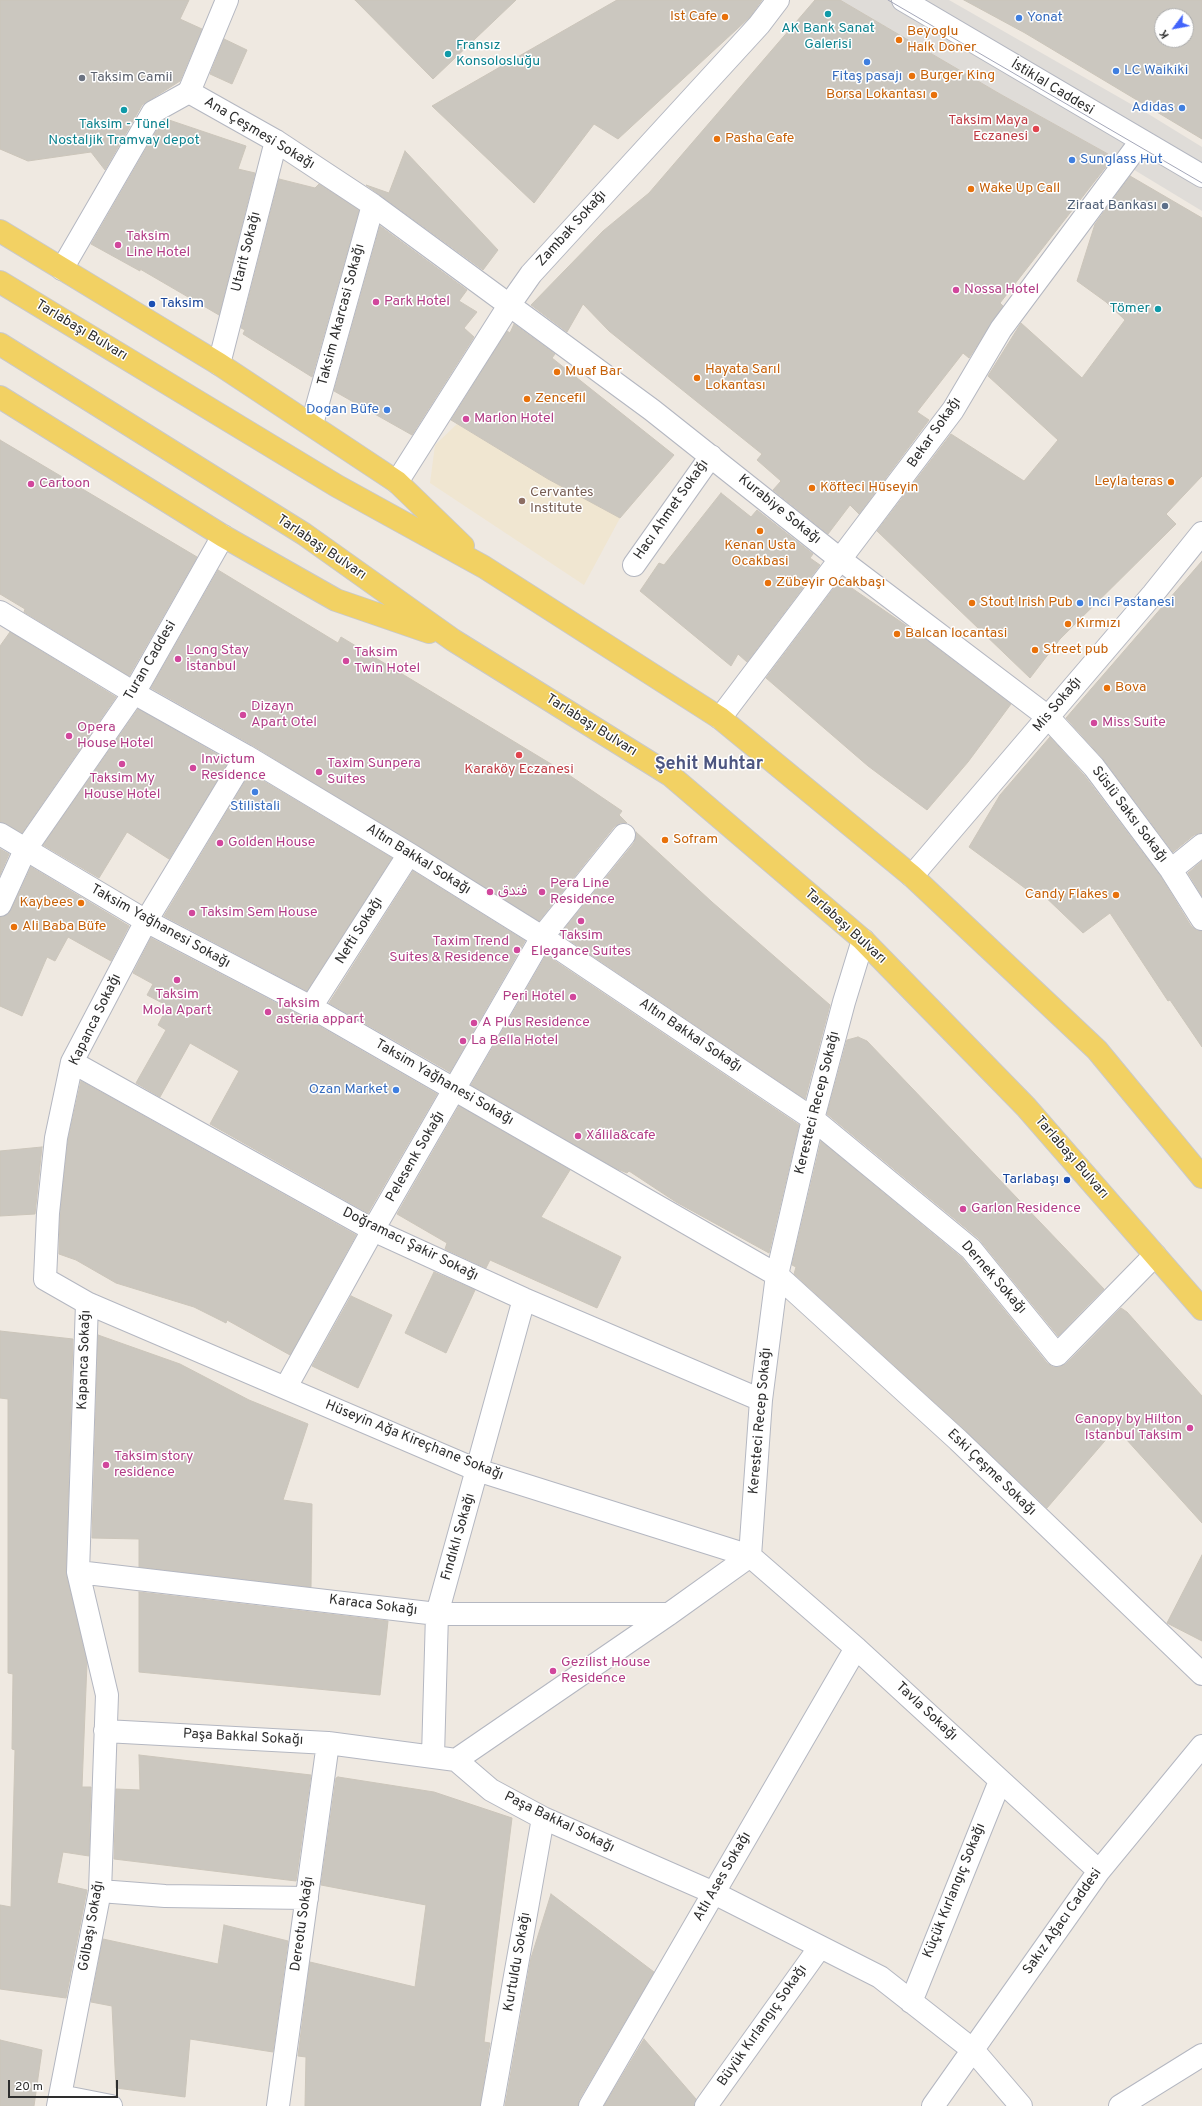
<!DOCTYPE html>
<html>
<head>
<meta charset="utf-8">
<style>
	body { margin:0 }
	#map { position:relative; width:1202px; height:2106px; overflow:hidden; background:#efe9e1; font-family:Overpass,sans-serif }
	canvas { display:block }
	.north { position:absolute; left:1154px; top:8px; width:40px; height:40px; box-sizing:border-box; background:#fff; border:1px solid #ababab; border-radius:50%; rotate:238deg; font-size:11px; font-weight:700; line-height:16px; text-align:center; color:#2e2e2e }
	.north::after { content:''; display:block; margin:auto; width:14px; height:18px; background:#4264fb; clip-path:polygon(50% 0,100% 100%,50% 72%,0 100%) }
	.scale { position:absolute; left:8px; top:2080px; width:110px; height:18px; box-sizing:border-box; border:2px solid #2e2e2e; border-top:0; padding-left:5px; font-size:12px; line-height:14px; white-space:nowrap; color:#2e2e2e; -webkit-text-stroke:3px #fff; paint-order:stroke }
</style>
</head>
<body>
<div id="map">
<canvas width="1202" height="2106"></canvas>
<div class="north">K</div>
<div class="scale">20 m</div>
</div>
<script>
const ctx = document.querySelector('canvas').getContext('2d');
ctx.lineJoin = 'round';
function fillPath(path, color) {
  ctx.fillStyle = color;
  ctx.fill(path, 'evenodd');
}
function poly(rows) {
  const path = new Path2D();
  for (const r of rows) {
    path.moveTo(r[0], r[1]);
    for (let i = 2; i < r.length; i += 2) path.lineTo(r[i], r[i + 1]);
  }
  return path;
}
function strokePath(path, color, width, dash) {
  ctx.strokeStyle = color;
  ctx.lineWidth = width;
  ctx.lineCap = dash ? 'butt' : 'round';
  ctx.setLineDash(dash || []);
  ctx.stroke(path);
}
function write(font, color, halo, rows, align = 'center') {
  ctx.font = font + ' Overpass,"Noto Sans Arabic",sans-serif';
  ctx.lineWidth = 3;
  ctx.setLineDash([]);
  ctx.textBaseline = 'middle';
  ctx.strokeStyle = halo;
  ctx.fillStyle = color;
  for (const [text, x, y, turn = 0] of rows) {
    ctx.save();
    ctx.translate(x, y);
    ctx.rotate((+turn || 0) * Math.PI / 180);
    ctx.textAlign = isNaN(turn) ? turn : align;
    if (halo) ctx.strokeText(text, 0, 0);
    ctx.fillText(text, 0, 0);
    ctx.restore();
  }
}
fillPath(poly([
	[457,424,548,479,620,518,584,585,430,483,435,445]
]), '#f0e6d1');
fillPath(poly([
	[840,0,949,0,1150,115,1202,147,1202,211,1108,154,1000,94]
]), '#dfdcd8');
const building = poly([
	[0,0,189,0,180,19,202,29,180,81,142,105,105,170,91,152,28,161,0,149,0,0],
	[355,0,516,0,433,79,355,0],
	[617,0,762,0,750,17,618,139,594,124,534,203,432,106,617,0],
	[815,0,840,0,1000,94,1108,154,1103,161,1108,164,1000,303,1003,306,969,358,963,353,917,412,929,420,859,514,850,505,828,534,773,490,781,481,757,460,762,454,609,331,583,304,567,332,531,305,603,231,649,193,815,0],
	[964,0,1202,0,1202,139,1025,33,964,0],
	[1162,16,1186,16,1186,40,1162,40,1162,16],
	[224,39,247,50,232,84,210,74,224,39],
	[166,119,246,146,238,169,255,173,219,315,140,269,140,271,91,244,162,121,166,119],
	[405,151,498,250,483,270,366,185,389,193,405,151],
	[1130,176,1202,218,1202,476,1166,514,1176,524,1060,639,1030,678,877,531,951,434,1024,481,1058,440,988,376,1021,323,1082,378,1125,320,1106,302,1077,281,1095,224,1130,176],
	[279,179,315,188,319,184,359,210,312,377,243,334,245,330,241,328,279,179],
	[380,226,467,290,459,301,477,312,464,328,474,337,412,435,334,391,380,226],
	[514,324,555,354,552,358,674,455,620,518,548,479,451,420,507,331,510,333,514,324],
	[0,440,197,557,129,676,24,612,25,609,0,594,0,440],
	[721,493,751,517,757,510,813,554,810,558,820,565,747,662,738,654,731,666,640,591,659,563,664,565,721,493],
	[1202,561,1202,833,1194,835,1173,852,1104,760,1066,718,1202,561],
	[218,570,338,643,341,637,566,773,622,811,619,815,627,823,620,823,614,827,539,921,252,745,151,688,218,570],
	[840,580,917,633,1011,704,968,762,927,810,868,766,766,678,840,580],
	[10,632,116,697,22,833,0,822,0,646,10,632],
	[138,709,229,761,169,859,127,832,99,878,43,845,138,709],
	[1050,737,1084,775,1161,877,1191,926,1196,930,1202,931,1202,1047,1170,1000,1168,1001,1110,913,1083,933,1038,890,1033,894,969,847,1000,795,1050,737],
	[250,773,392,858,307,991,164,916,250,773],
	[636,832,712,902,830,1005,805,1099,560,934,634,843,636,832],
	[0,849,9,854,0,875,0,849],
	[1202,861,1202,896,1188,873,1202,861],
	[31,867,129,926,111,961,68,937,55,961,47,957,22,1016,0,1006,0,917,7,915,11,910,31,867],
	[413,871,525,941,450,1072,329,1003,413,871],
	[151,938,305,1018,437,1094,368,1213,210,1124,239,1071,190,1043,160,1097,136,1083,166,1030,158,1025,168,1006,147,995,153,984,133,973,151,938],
	[546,955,799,1125,769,1253,676,1202,629,1171,627,1173,615,1168,471,1085,546,955],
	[858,1037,867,1041,1104,1289,1058,1336,979,1239,827,1114,847,1040,858,1037],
	[81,1081,356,1235,290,1355,227,1320,226,1323,194,1307,116,1283,76,1260,59,1254,60,1214,68,1140,81,1081],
	[459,1106,570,1170,541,1217,621,1257,597,1308,490,1260,486,1268,445,1249,447,1243,397,1214,459,1106],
	[821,1141,962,1258,1047,1363,1053,1367,1059,1367,1066,1364,1121,1308,1127,1312,1202,1396,1202,1523,1116,1428,1047,1508,966,1431,794,1274,796,1267,792,1265,821,1141],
	[42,1147,35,1214,0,1216,0,1151,42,1147],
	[434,1272,475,1290,446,1353,405,1333,434,1272],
	[351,1296,392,1315,358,1388,312,1366,351,1296],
	[0,1331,73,1339,66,1572,87,1663,82,1787,91,1787,89,1856,63,1852,57,1883,87,1890,66,1998,0,1989,0,1905,11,1907,15,1750,12,1749,13,1674,8,1673,8,1399,0,1398,0,1331],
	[98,1335,180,1364,249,1400,308,1424,283,1500,312,1504,311,1587,139,1567,139,1539,92,1538,98,1335],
	[1202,1555,1202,1641,1167,1623,1202,1555],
	[139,1592,388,1621,380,1695,139,1672,139,1592],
	[139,1755,311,1775,296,1881,114,1859,116,1789,140,1790,139,1755],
	[338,1777,434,1792,512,1818,484,2042,490,2043,480,2106,305,2106,306,2057,298,2056,310,1962,415,1987,426,1905,321,1885,336,1778,338,1777],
	[551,1894,654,1972,579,2100,578,2106,505,2106,531,1958,551,1894],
	[224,1925,288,1941,273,2052,190,2039,185,2097,116,2088,112,2006,91,2002,103,1939,218,1964,224,1925],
	[644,2039,696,2099,694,2106,604,2106,644,2039],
	[0,2040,42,2050,34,2106,0,2106,0,2040]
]);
fillPath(building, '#cbc7bf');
strokePath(building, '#cbc5ba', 1);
const pedestrian = poly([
	[903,0,1202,176],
	[189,92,227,0],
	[720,718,953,410,1001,329,1141,141]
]);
const minor = poly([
	[62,269,153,112,189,92,276,141,373,205,652,410,841,560,1048,717,1094,767,1171,870,1202,919],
	[219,364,276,141],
	[312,424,373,205],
	[397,482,510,304,531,274,759,25,778,0],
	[634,565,711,456],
	[0,612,134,693,246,756,409,854,542,937,813,1119,971,1249,1057,1355,1155,1255],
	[0,834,146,921,311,1007,777,1275,958,1440,1202,1674],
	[1171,870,1202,845],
	[912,876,1153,594,1202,533],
	[311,1007,409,854],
	[72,1062,373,1230,524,1299,761,1400],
	[87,1303,477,1470,750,1556,856,1648,1099,1871],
	[286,1387,373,1230,542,937,624,835],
	[78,1572,437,1614,669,1614],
	[105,1731,328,1743,456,1760,491,1790,543,1818,714,1893,880,1977,973,2050,1021,2106],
	[433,1756,437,1614,524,1299],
	[456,1760,669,1614,750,1556,761,1400,777,1275,813,1119,844,1002,863,940],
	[100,1891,165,1896,307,1898],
	[911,2002,1000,1781],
	[60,2096,111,2106],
	[58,2106,100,1891,107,1695,78,1572,87,1303,45,1279,48,1213,56,1138,72,1062,146,921,246,756],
	[278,2106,328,1743],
	[492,2106,543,1818],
	[590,2106,856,1648],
	[706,2106,820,1947],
	[933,2106,1099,1871,1202,1746],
	[1120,2106,1202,2055]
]);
const tertiary = poly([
	[0,905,25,850,134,693,223,536]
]);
const primary = poly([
	[0,231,219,364,397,482,463,546],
	[0,282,337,486,484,567,720,718,912,876,1097,1050,1202,1177],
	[0,344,304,534,453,640,670,775,863,940,1026,1107,1202,1309],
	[0,397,223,536,336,600,429,632]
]);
strokePath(pedestrian, '#b4b7c1', 24);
strokePath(minor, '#b4b7c1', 24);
strokePath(tertiary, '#b4b7c1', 24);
strokePath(primary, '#c9c9c9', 24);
strokePath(pedestrian, '#fff', 22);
strokePath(minor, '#fff', 22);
strokePath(tertiary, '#fff', 22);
strokePath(primary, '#f2d163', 22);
strokePath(poly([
	[888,0,1202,183]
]), '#a3a6b8', 1);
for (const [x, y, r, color] of [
	[828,14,4,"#0f9aa8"],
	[725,17,4,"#e8710a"],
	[1019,18,4,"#3f7fe0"],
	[899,40,4,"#e8710a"],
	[448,54,4,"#0f9aa8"],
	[867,62,4,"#3f7fe0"],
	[1116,71,4,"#3f7fe0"],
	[912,76,4,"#e8710a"],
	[82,78,4,"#6b7280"],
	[934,95,4,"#e8710a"],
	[1182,108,4,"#3f7fe0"],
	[124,110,4,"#0f9aa8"],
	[1036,129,4,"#e0444e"],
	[717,139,4,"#e8710a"],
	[1072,160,4,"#3f7fe0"],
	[971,189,4,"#e8710a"],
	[1165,206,4,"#5c6f8a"],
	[118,245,4,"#d1479c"],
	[956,290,4,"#d1479c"],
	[376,302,4,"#d1479c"],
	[152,304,4,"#1a4fb4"],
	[1158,309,4,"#0f9aa8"],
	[557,372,4,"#e8710a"],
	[697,378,4,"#e8710a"],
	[527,399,4,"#e8710a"],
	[387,410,4,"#3f7fe0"],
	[466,419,4,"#d1479c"],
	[1171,482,4,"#e8710a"],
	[31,484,4,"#d1479c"],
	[812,488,4,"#e8710a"],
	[522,501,4,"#8d6e63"],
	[760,531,4,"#e8710a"],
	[768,583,4,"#e8710a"],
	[972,603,4,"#e8710a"],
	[1080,603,4,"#3f7fe0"],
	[1068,624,4,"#e8710a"],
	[897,634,4,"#e8710a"],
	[1035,650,4,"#e8710a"],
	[178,659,4,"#d1479c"],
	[346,661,4,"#d1479c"],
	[1107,688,4,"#e8710a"],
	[243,715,4,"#d1479c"],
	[1094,723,4,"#d1479c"],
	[69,736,4,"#d1479c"],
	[519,755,4,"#e0444e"],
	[122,764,4,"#d1479c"],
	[193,768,4,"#d1479c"],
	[319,772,4,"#d1479c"],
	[255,792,4,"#3f7fe0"],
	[665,840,4,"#e8710a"],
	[220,843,4,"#d1479c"],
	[490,892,4,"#d1479c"],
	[542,892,4,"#d1479c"],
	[1116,895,4,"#e8710a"],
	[81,903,4,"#e8710a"],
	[192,913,4,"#d1479c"],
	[581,921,4,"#d1479c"],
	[14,927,4,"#e8710a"],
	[517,950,4,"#d1479c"],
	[177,980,4,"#d1479c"],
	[573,997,4,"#d1479c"],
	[268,1012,4,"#d1479c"],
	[474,1023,4,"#d1479c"],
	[463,1041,4,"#d1479c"],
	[396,1090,4,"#3f7fe0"],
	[578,1136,4,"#d1479c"],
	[1067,1180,4,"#1a4fb4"],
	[963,1209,4,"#d1479c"],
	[1190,1428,4,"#d1479c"],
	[106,1465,4,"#d1479c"],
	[553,1671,4,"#d1479c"]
]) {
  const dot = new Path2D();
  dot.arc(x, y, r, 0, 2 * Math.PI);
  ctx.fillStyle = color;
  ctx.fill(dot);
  strokePath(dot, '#fff', 1.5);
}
write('14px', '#c56008', '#fff', [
	["Ist Cafe",717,17,"right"],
	["Beyoglu",907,32],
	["Halk Doner",907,48],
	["Burger King",920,76],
	["Borsa Lokantası",926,95,"right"],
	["Pasha Cafe",725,139],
	["Wake Up Call",979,189],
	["Hayata Sarıl",705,370],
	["Lokantası",705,386],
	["Muaf Bar",565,372],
	["Zencefil",535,399],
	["Leyla teras",1163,482,"right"],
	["Köfteci Hüseyin",820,488],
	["Kenan Usta",760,546,"center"],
	["Ocakbasi",760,562,"center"],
	["Zübeyir Ocakbaşı",776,583],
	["Stout Irish Pub",980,603],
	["Kırmızı",1076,624],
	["Balcan locantasi",905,634],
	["Street pub",1043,650],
	["Bova",1115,688],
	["Sofram",673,840],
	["Candy Flakes",1108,895,"right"],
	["Kaybees",73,903,"right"],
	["Ali Baba Büfe",22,927]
], 'left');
write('14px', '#366cbe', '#fff', [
	["Yonat",1027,18],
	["LC Waikiki",1124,71],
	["Fitaş pasajı",867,77,"center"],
	["Adidas",1174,108,"right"],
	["Sunglass Hut",1080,160],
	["Dogan Büfe",379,410,"right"],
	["Inci Pastanesi",1088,603],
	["Stilistali",255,807,"center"],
	["Ozan Market",388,1090,"right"]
], 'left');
write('14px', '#0d838f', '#fff', [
	["AK Bank Sanat",828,29],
	["Galerisi",828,45],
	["Fransız",456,46,"left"],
	["Konsolosluğu",456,62,"left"],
	["Taksim - Tünel",124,125],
	["Nostaljik Tramvay depot",124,141],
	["Tömer",1150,309,"right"]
]);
write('14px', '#5b616d', '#fff', [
	["Taksim Camii",90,78]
], 'left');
write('14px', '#2e2e2e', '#fff', [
	["İstiklal Caddesi",1052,88,31],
	["Ana Çeşmesi Sokağı",259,134,31],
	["Zambak Sokağı",572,229,-48],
	["Utarit Sokağı",247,252,-76],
	["Taksim Akarcasi Sokağı",342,315,-75],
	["Tarlabaşı Bulvarı",81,331,31],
	["Bekar Sokağı",935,433,-55],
	["Hacı Ahmet Sokağı",672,510,-55],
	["Kurabiye Sokağı",779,510,39],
	["Tarlabaşı Bulvarı",321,548,34],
	["Turan Caddesi",151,661,-60],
	["Mis Sokağı",1058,705,-50],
	["Tarlabaşı Bulvarı",591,726,32],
	["Süslü Saksı Sokağı",1129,815,53],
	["Altın Bakkal Sokağı",418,860,32],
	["Taksim Yağhanesi Sokağı",160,927,29],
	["Tarlabaşı Bulvarı",845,927,42],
	["Nefti Sokağı",360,931,-58],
	["Kapanca Sokağı",96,1020,-64],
	["Altın Bakkal Sokağı",690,1036,34],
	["Taksim Yağhanesi Sokağı",444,1083,30],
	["Keresteci Recep Sokağı",818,1103,-76],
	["Pelesenk Sokağı",416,1157,-60],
	["Tarlabaşı Bulvarı",1071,1158,49],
	["Doğramacı Şakir Sokağı",410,1245,26],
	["Dernek Sokağı",993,1278,49],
	["Kapanca Sokağı",85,1360,-88],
	["Keresteci Recep Sokağı",761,1421,-85],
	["Hüseyin Ağa Kireçhane Sokağı",414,1441,22],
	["Eski Çeşme Sokağı",991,1473,44],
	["Fındıklı Sokağı",459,1537,-74],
	["Karaca Sokağı",373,1606,7],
	["Tavla Sokağı",926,1712,43],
	["Paşa Bakkal Sokağı",243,1738,3],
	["Paşa Bakkal Sokağı",559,1823,26],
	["Atlı Ases Sokağı",723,1877,-60],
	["Küçük Kırlangıç Sokağı",955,1891,-68],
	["Sakız Ağacı Caddesi",1063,1922,-55],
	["Dereotu Sokağı",303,1924,-82],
	["Gölbaşı Sokağı",92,1926,-80],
	["Kurtuldu Sokağı",518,1962,-80],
	["Büyük Kırlangıç Sokağı",763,2026,-55]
]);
write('14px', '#be3a42', '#fff', [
	["Taksim Maya",1028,121],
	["Eczanesi",1028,137],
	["Karaköy Eczanesi",519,770,"center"]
], 'right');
write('14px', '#4e5e75', '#fff', [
	["Ziraat Bankası",1157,206]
], 'right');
write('14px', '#b23c85', '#fff', [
	["Taksim",126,237],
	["Line Hotel",126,253],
	["Nossa Hotel",964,290],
	["Park Hotel",384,302],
	["Marlon Hotel",474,419],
	["Cartoon",39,484],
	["Long Stay",186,651],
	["İstanbul",186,667],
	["Taksim",354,653],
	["Twin Hotel",354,669],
	["Dizayn",251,707],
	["Apart Otel",251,723],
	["Miss Suite",1102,723],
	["Opera",77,728],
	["House Hotel",77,744],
	["Invictum",201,760],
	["Residence",201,776],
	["Taxim Sunpera",327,764],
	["Suites",327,780],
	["Taksim My",122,779,"center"],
	["House Hotel",122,795,"center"],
	["Golden House",228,843],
	["Pera Line",550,884],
	["Residence",550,900],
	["فندق",498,892],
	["Taksim Sem House",200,913],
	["Taksim",581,936,"center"],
	["Elegance Suites",581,952,"center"],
	["Taxim Trend",509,942,"right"],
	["Suites & Residence",509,958,"right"],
	["Taksim",177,995,"center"],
	["Mola Apart",177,1011,"center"],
	["Peri Hotel",565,997,"right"],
	["Taksim",276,1004],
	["asteria appart",276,1020],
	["A Plus Residence",482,1023],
	["La Bella Hotel",471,1041],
	["Xálila&cafe",586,1136],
	["Garlon Residence",971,1209],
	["Canopy by Hilton",1182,1420,"right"],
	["Istanbul Taksim",1182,1436,"right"],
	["Taksim story",114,1457],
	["residence",114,1473],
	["Gezilist House",561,1663],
	["Residence",561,1679]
], 'left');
write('14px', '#164399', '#fff', [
	["Taksim",160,304],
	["Tarlabaşı",1059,1180,"right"]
], 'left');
write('14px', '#785e54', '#fff', [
	["Cervantes",530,493],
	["Institute",530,509]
], 'left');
write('bold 18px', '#4d5680', '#fff', [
	["Şehit Muhtar",709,765]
]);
</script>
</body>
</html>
